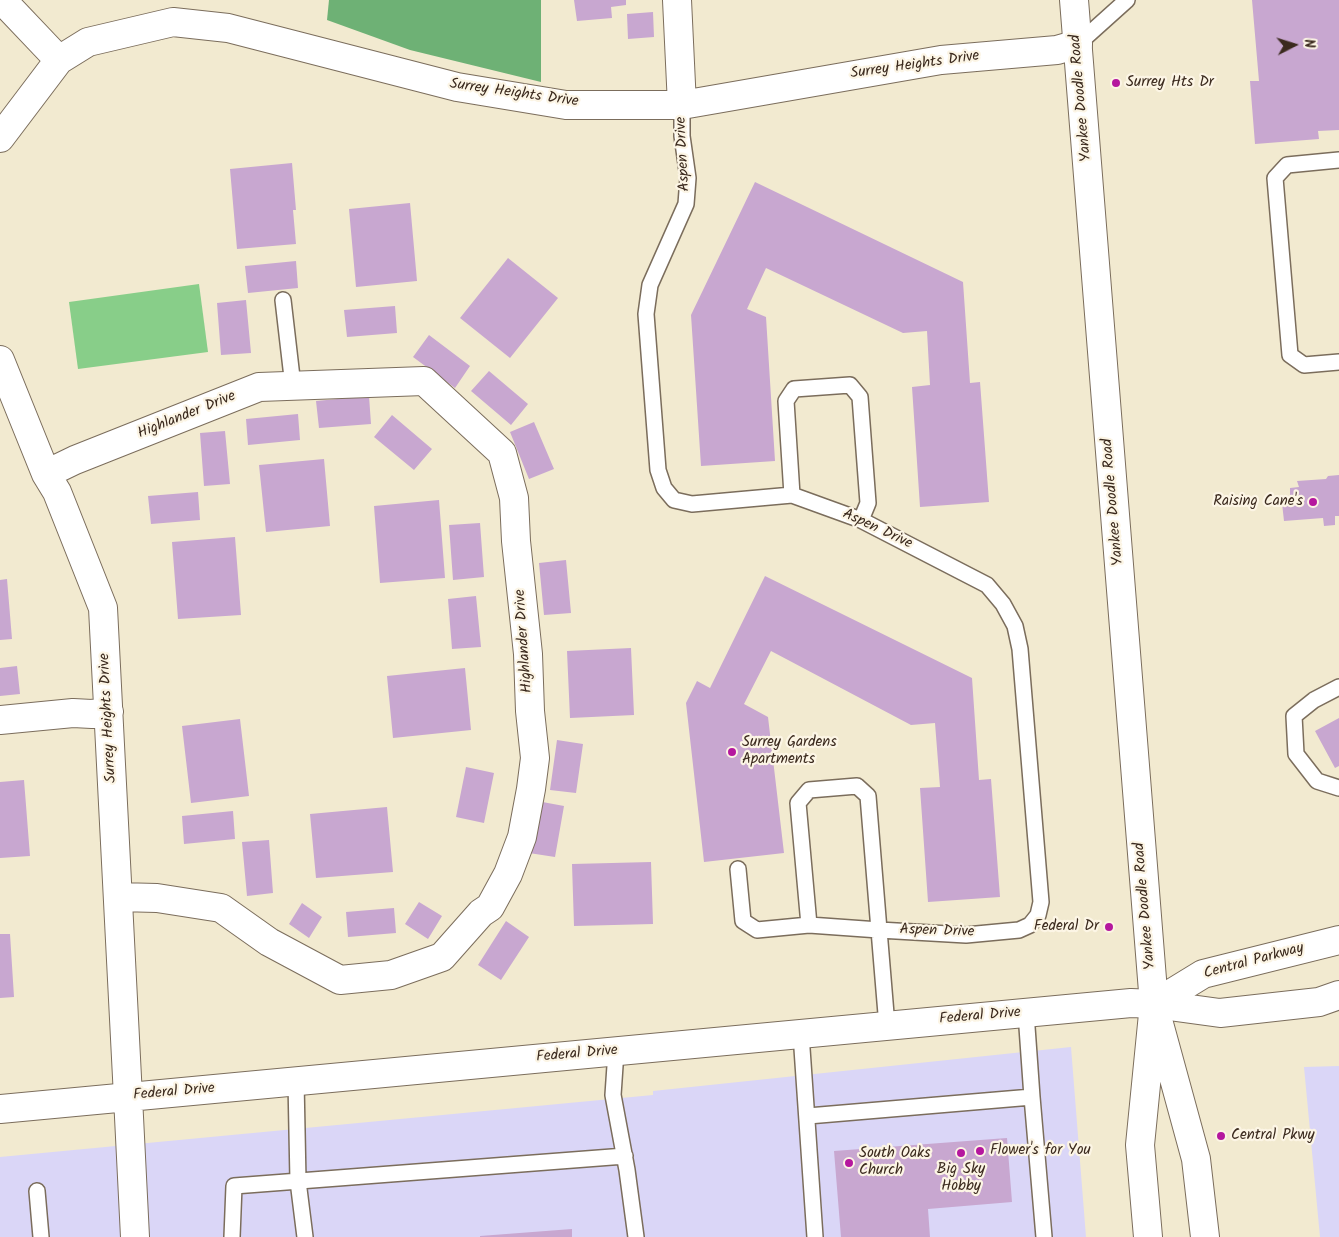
<!DOCTYPE html>
<html>
<head>
<meta charset="utf-8">
<style>
	body { margin:0 }
	#map { position:relative; width:1339px; height:1237px; overflow:hidden; background:#f2ead0; font-family:Kalam,sans-serif }
	canvas { display:block }
	.north { position:absolute; left:1269px; top:20px; width:50px; height:50px; -webkit-text-stroke:4px #fcf5e5; paint-order:stroke; rotate:85deg; font-size:14px; font-weight:700; line-height:20px; text-align:center; color:#3b2a1e }
	.north::after { content:''; display:block; margin:auto; width:18px; height:22px; background:#3b2a1e; clip-path:polygon(50% 0,100% 100%,50% 72%,0 100%) }
</style>
</head>
<body>
<div id="map">
<canvas width="1339" height="1237"></canvas>
<div class="north">N</div>
</div>
<script>
const ctx = document.querySelector('canvas').getContext('2d');
ctx.lineJoin = 'round';
function fillPath(path, color) {
  ctx.fillStyle = color;
  ctx.fill(path, 'evenodd');
}
function poly(rows) {
  const path = new Path2D();
  for (const r of rows) {
    path.moveTo(r[0], r[1]);
    for (let i = 2; i < r.length; i += 2) path.lineTo(r[i], r[i + 1]);
  }
  return path;
}
function strokePath(path, color, width, dash) {
  ctx.strokeStyle = color;
  ctx.lineWidth = width;
  ctx.lineCap = dash ? 'butt' : 'round';
  ctx.setLineDash(dash || []);
  ctx.stroke(path);
}
function write(font, color, halo, rows, align = 'center') {
  ctx.font = font + ' Kalam,sans-serif';
  ctx.lineWidth = 4.5;
  ctx.setLineDash([]);
  ctx.textBaseline = 'middle';
  ctx.strokeStyle = halo;
  ctx.fillStyle = color;
  for (const [text, x, y, turn = 0] of rows) {
    ctx.save();
    ctx.translate(x, y);
    ctx.rotate((+turn || 0) * Math.PI / 180);
    ctx.textAlign = isNaN(turn) ? turn : align;
    if (halo) ctx.strokeText(text, 0, 0);
    ctx.fillText(text, 0, 0);
    ctx.restore();
  }
}
fillPath(poly([
	[1071,1047,1086,1237,0,1237,0,1157,653,1095,653,1091],
	[1339,1066,1339,1237,1320,1237,1304,1067]
]), '#dad6f7');
fillPath(poly([
	[199,284,208,352,78,369,69,302]
]), '#88ce89');
fillPath(poly([
	[329,0,541,0,541,82,410,50,327,20]
]), '#6eb175');
fillPath(poly([
	[574,0,626,0,626,5,611,7,612,18,577,21],
	[1252,0,1339,0,1339,130,1318,131,1319,139,1255,144,1250,81,1259,81],
	[653,12,654,37,628,39,627,14],
	[292,163,296,210,293,210,296,244,237,249,230,169],
	[755,182,963,282,970,383,980,382,989,502,920,507,912,387,930,385,927,331,903,333,766,268,747,309,766,317,775,461,701,466,691,315],
	[410,203,417,281,356,287,349,209],
	[508,258,558,298,510,358,460,318],
	[296,261,298,288,248,293,245,266],
	[246,300,251,353,221,355,217,303],
	[395,306,397,333,347,337,344,310],
	[429,335,470,366,455,388,413,357],
	[489,371,528,404,511,425,471,391],
	[369,396,371,424,319,428,316,401],
	[298,414,300,440,248,445,246,419],
	[392,415,432,449,414,470,374,437],
	[534,422,554,469,529,479,510,432],
	[225,431,230,484,204,486,200,433],
	[324,459,330,526,266,532,259,465],
	[1339,475,1339,516,1335,516,1335,525,1324,526,1323,518,1284,521,1282,503,1290,500,1290,488,1299,487,1297,481,1326,479,1328,476],
	[198,492,200,520,151,524,148,496],
	[439,500,445,578,380,583,374,506],
	[480,523,484,577,453,580,449,525],
	[235,537,241,615,178,619,172,542],
	[566,560,571,613,544,615,539,563],
	[765,576,972,678,979,780,991,779,1000,897,928,902,920,788,940,787,935,723,911,725,771,651,744,704,768,717,784,853,704,862,686,703,697,681,710,688],
	[7,579,12,639,0,640,0,580],
	[476,596,481,647,452,649,448,599],
	[631,648,634,715,570,718,567,651],
	[17,666,20,694,0,696,0,668],
	[465,668,471,730,393,738,387,676],
	[1339,718,1339,766,1335,768,1315,731],
	[240,719,249,796,191,803,182,726],
	[557,740,583,744,576,793,550,790],
	[466,767,494,773,484,823,456,817],
	[24,780,30,856,0,858,0,782],
	[537,801,564,806,555,857,529,853],
	[387,807,393,872,316,878,310,814],
	[233,811,235,839,184,844,182,816],
	[269,840,273,893,247,896,242,842],
	[651,862,653,924,574,926,572,864],
	[419,902,442,916,428,939,405,924],
	[302,903,322,917,309,938,289,924],
	[394,908,396,933,348,937,346,912],
	[506,921,529,937,501,980,478,965],
	[0,934,10,934,14,997,0,998],
	[1007,1138,1012,1202,928,1209,930,1237,841,1237,834,1151],
	[572,1229,572,1237,480,1237,480,1236]
]), '#c8a7d0');
const service = poly([
	[1078,44,1127,0],
	[682,105,682,136,688,178,686,204,650,285,646,314,658,470,664,488,674,500,692,504,792,495,861,520,987,585,1003,604,1015,626,1020,649,1041,902,1038,915,1030,925,1019,930,966,935,879,930,887,1026],
	[1339,160,1287,165,1275,178,1290,355,1304,365,1339,362],
	[283,300,293,386],
	[792,495,786,401,794,389,850,385,860,397,868,503,861,520],
	[1339,687,1314,700,1294,716,1296,754,1317,781,1339,788],
	[857,786,868,796,879,930,809,925,798,803,809,790,857,786],
	[738,869,743,921,757,930,809,925],
	[801,1034,815,1237],
	[616,1051,613,1095,627,1170,636,1237],
	[296,1081,298,1181,305,1237],
	[1032,1097,1044,1237],
	[808,1116,1032,1097,1026,1013],
	[37,1191,41,1237],
	[232,1237,234,1186,625,1156]
]);
const minor = poly([
	[2,0,59,60],
	[677,0,682,105],
	[0,138,59,60,88,42,173,22,228,28,457,87,566,105,682,105,941,60,1057,50,1078,44],
	[0,360,46,474,57,492,103,608,128,1097],
	[46,474,75,460,259,387,424,381,502,453,514,498,516,541,528,654,530,711,535,758,531,789,522,837,508,874,490,907,481,913,442,957,391,975,340,980,269,942,221,908,157,898,118,897],
	[0,720,73,713,92,714,109,712]
]);
const tertiary = poly([
	[1154,1004,1203,974,1339,940],
	[128,1097,135,1237],
	[0,1109,1131,1003,1154,1004,1220,1013,1319,1002,1339,995]
]);
const secondary = poly([
	[1074,0,1154,1004,1140,1145,1148,1237],
	[1158,1020,1196,1159,1205,1237]
]);
strokePath(service, '#7b6d5c', 18);
strokePath(minor, '#7b6d5c', 30);
strokePath(tertiary, '#7b6d5c', 30);
strokePath(secondary, '#7b6d5c', 30);
strokePath(service, '#fff', 15);
strokePath(minor, '#fff', 28);
strokePath(tertiary, '#fff', 28);
strokePath(secondary, '#fff', 28);
for (const [x, y, r, color] of [
	[1116,83,5,"#b5179e"],
	[1313,502,5,"#b5179e"],
	[732,752,5,"#b5179e"],
	[1109,927,5,"#b5179e"],
	[1221,1136,5,"#b5179e"],
	[980,1151,5,"#b5179e"],
	[961,1153,5,"#b5179e"],
	[849,1163,5,"#b5179e"]
]) {
  const dot = new Path2D();
  dot.arc(x, y, r, 0, 2 * Math.PI);
  ctx.fillStyle = color;
  ctx.fill(dot);
  strokePath(dot, '#fcf5e5', 2);
}
write('15px', '#3b2a1e', '#fcf5e5', [
	["Surrey Heights Drive",915,66,-8],
	["Surrey Heights Drive",514,94,8],
	["Yankee Doodle Road",1082,98,-95],
	["Aspen Drive",684,154,-93],
	["Highlander Drive",187,416,-22],
	["Yankee Doodle Road",1114,502,-95],
	["Aspen Drive",877,530,25],
	["Highlander Drive",525,641,-94],
	["Surrey Heights Drive",109,718,-93],
	["Yankee Doodle Road",1146,906,-95],
	["Aspen Drive",937,932,2],
	["Central Parkway",1254,962,-15],
	["Federal Drive",980,1017,-5],
	["Federal Drive",577,1055,-5],
	["Federal Drive",174,1093,-5]
]);
write('15px', '#3b2a1e', '#fcf5e5', [
	["Surrey Hts Dr",1126,83],
	["Raising Cane's",1303,502,"right"],
	["Surrey Gardens",742,743],
	["Apartments",742,760],
	["Federal Dr",1099,927,"right"],
	["Central Pkwy",1231,1136],
	["Flower's for You",990,1151],
	["South Oaks",859,1154],
	["Church",859,1171],
	["Big Sky",961,1170,"center"],
	["Hobby",961,1187,"center"]
], 'left');
</script>
</body>
</html>
